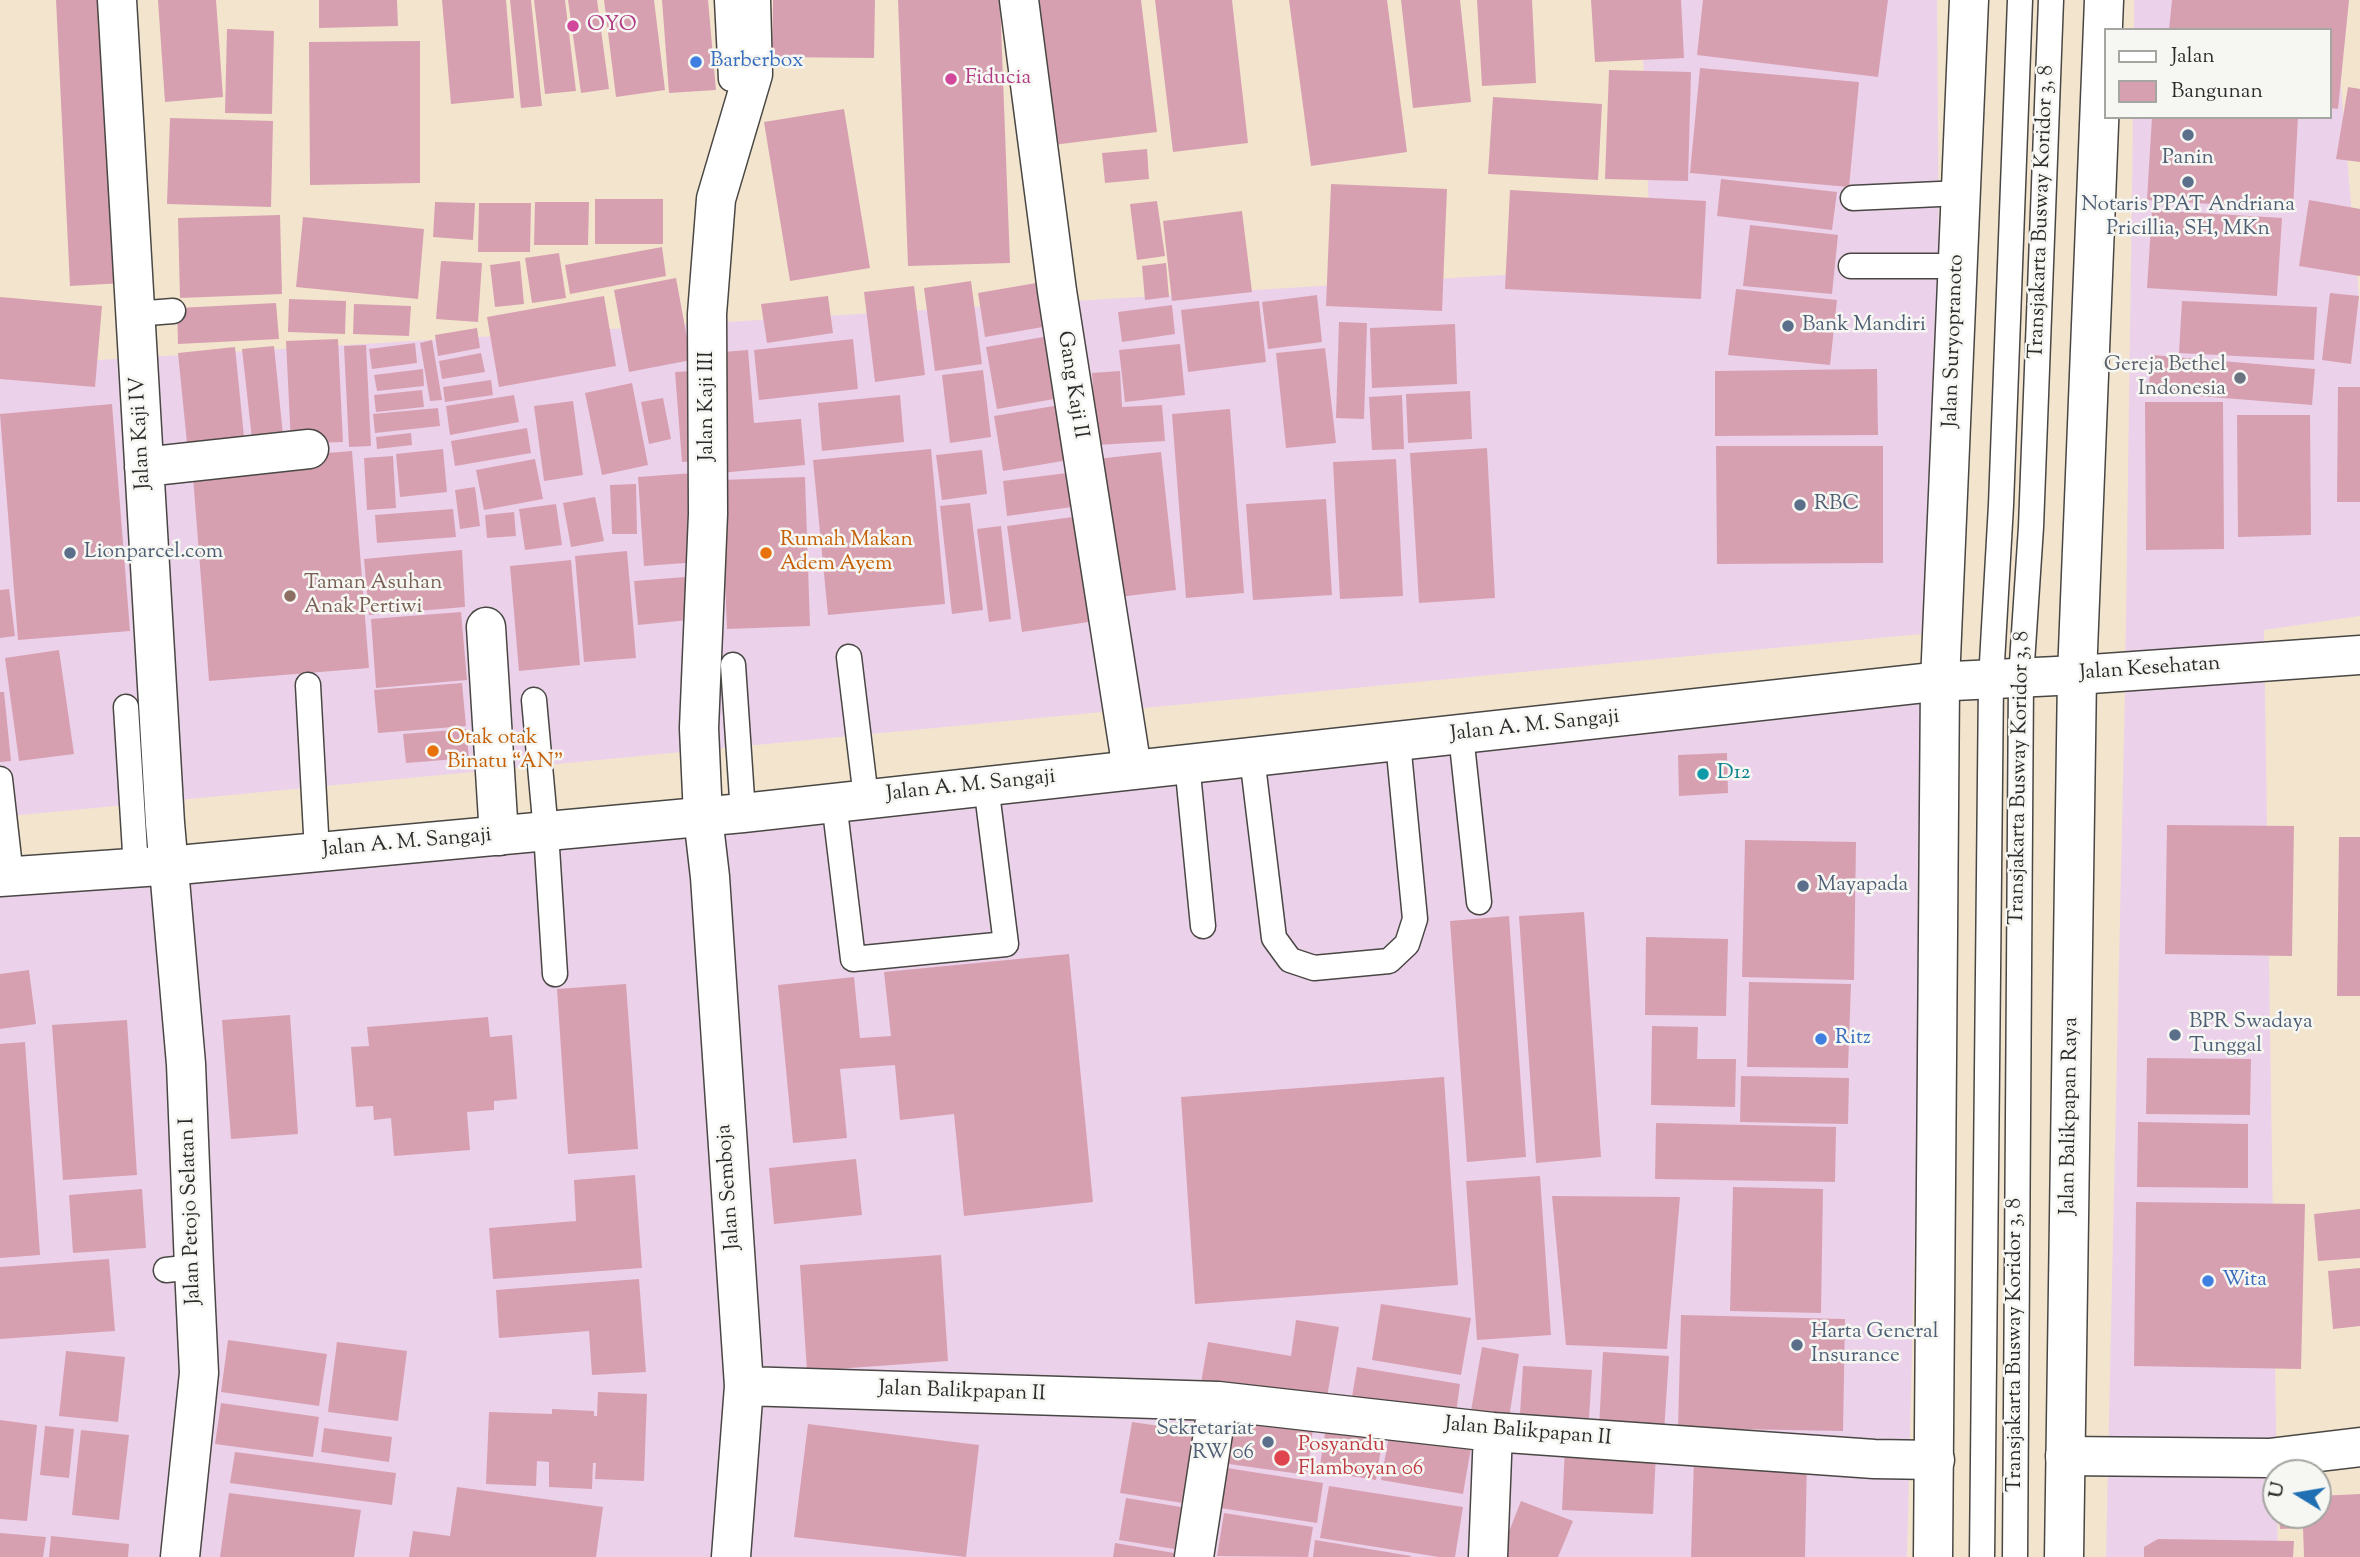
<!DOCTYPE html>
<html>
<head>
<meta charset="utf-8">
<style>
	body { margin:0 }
	#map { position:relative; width:2360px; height:1557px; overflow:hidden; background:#f3e4ce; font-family:"Sorts Mill Goudy",serif }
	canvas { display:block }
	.legend { position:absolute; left:2104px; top:28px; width:228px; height:91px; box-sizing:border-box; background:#f6f6f2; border:2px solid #a5a5a2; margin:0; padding:9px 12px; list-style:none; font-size:21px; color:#2b2b2b }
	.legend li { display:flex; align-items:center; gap:14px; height:35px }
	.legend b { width:35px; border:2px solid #a5a5a2 }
	.north { position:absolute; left:2262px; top:1459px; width:70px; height:70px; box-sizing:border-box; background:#f6f6f2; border:2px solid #a5a5a2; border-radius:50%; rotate:281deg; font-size:19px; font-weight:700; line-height:28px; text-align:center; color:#2b2b2b }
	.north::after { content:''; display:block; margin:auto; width:24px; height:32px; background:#1f6fb2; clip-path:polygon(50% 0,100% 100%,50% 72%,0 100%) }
</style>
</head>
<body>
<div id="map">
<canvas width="2360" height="1557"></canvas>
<ul class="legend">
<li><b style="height:9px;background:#fff"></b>Jalan</li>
<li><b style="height:19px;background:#d7a0b1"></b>Bangunan</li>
</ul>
<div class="north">U</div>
</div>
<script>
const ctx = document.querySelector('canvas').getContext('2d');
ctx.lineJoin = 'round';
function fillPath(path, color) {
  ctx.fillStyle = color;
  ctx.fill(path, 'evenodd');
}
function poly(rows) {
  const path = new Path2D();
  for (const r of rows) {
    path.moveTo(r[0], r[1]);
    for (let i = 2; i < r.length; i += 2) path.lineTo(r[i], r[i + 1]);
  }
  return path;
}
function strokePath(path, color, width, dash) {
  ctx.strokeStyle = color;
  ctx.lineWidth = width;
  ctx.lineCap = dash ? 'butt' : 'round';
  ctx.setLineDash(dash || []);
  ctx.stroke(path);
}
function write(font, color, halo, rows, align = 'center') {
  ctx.font = font + ' "Sorts Mill Goudy",serif';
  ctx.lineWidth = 5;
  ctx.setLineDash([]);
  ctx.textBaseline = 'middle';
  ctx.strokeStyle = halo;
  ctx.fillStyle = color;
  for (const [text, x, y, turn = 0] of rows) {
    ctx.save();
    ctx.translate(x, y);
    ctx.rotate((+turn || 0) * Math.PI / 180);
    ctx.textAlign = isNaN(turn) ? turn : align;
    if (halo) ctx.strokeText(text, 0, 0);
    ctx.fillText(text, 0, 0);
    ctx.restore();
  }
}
fillPath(poly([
	[1641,0,1937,0,1942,632,0,817,0,366,1651,266],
	[2134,0,2336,0,2335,16,2360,309,2360,616,2264,630,2278,1557,2106,1557,2125,688,2133,117,2330,117,2330,30,2134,30],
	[1928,696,1907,1557,0,1557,0,877]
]), '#ecd1ea');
fillPath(poly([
	[56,0,110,0,124,283,70,286],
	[158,0,216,0,223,97,165,102],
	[319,0,397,0,398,26,319,28],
	[442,0,506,0,514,98,451,104],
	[510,0,531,0,542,106,521,108],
	[534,0,565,0,576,91,545,94],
	[568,0,597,0,609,89,581,93],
	[604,0,654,0,665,90,616,97],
	[662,0,708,0,716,90,669,93],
	[773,0,875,0,874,58,772,57],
	[898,0,1000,0,1010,263,908,266],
	[1027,0,1141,0,1157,132,1045,146],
	[1155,0,1232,0,1248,143,1173,152],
	[1289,0,1387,0,1407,152,1311,166],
	[1401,0,1460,0,1471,102,1413,108],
	[1477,0,1532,0,1536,83,1482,86],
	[1591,0,1681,0,1684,58,1595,62],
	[1703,0,1888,0,1878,77,1697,55],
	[2172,0,2349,0,2338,109,2330,108,2330,30,2169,30],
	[227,29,274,31,272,114,225,113],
	[420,41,420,183,310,185,309,42],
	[1700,68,1859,82,1849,187,1690,173],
	[1609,70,1691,72,1688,181,1605,179],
	[2348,87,2360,89,2360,162,2336,159],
	[1493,97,1602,104,1598,180,1488,174],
	[844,109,870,268,790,281,764,122],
	[2152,117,2298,117,2293,209,2147,200],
	[170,118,273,121,271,207,167,204],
	[1147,149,1149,179,1105,183,1102,153],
	[1721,179,1837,192,1832,230,1717,216],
	[1331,184,1447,189,1442,311,1326,306],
	[1510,190,1706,201,1701,299,1505,289],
	[595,199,663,199,663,244,595,244],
	[2309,200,2360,209,2360,276,2299,266],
	[1157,201,1165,256,1137,260,1130,204],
	[435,202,475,203,473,240,433,237],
	[535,202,589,202,588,245,534,245],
	[479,203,531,203,530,252,478,252],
	[2152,210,2282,218,2277,296,2147,288],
	[1242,211,1252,292,1172,301,1163,221],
	[280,215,282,294,180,298,178,218],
	[303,217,424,229,418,299,296,287],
	[1750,225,1838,235,1832,294,1743,286],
	[662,247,666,276,570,294,565,265],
	[559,253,566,298,532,303,525,258],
	[441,261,482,263,478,322,436,319],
	[520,261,524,304,495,307,490,265],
	[1166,263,1169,297,1145,300,1142,266],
	[676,278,691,360,629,372,614,290],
	[971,281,982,364,935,371,924,288],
	[1036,283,1043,327,985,337,978,293],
	[914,286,925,375,875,382,864,292],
	[1736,289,1837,300,1830,365,1728,355],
	[2330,293,2359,296,2351,364,2322,360],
	[1317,295,1322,342,1268,349,1262,302],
	[604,296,616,366,499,387,487,317],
	[828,296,833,333,767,343,761,304],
	[0,297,102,306,95,387,0,379],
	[289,299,346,301,345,334,288,332],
	[1259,301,1266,362,1188,372,1181,310],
	[2182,301,2317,307,2314,360,2179,353],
	[276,303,279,339,178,344,177,308],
	[354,304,411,306,409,336,353,334],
	[1172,305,1175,334,1122,342,1118,312],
	[1339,322,1367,323,1364,419,1336,418],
	[1455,324,1457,384,1372,388,1370,328],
	[477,328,480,348,438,356,435,335],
	[1049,336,1060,398,997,409,986,347],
	[338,339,343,442,291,444,286,341],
	[853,339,858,389,759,400,754,350],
	[432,340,442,400,430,401,420,343],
	[415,343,417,363,372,369,369,349],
	[1180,344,1185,395,1125,402,1119,350],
	[366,345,371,446,349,447,344,346],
	[274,346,284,445,253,448,242,349],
	[235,347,245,447,188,453,178,353],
	[1325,348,1336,443,1286,448,1276,353],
	[748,350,754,423,801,419,805,465,720,473,710,353],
	[481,353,485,372,442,379,439,361],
	[2152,355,2315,369,2312,405,2148,392],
	[423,369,424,386,377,391,374,375],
	[1877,369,1878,435,1715,436,1715,371],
	[983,370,991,437,950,443,942,375],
	[693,371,699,461,682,462,675,372],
	[1120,371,1122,407,1162,405,1165,441,1097,445,1092,373],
	[491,380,493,395,445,402,443,387],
	[632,383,648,465,602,475,585,393],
	[2338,387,2360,387,2360,502,2337,502],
	[422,390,424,407,376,412,374,395],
	[1470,391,1472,439,1408,443,1406,394],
	[514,395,519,422,450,435,446,406],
	[900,395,904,442,822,451,818,403],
	[1402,395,1404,449,1372,450,1369,397],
	[663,398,671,439,649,444,641,402],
	[573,401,583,475,544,481,534,406],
	[2145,402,2223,402,2224,549,2146,550],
	[112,404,130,631,18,640,0,414],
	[1060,405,1069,460,1003,471,994,416],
	[438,408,440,426,375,433,373,414],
	[1230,409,1244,593,1186,598,1172,414],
	[2237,415,2310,415,2311,535,2238,537],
	[527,428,531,453,455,466,451,441],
	[411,433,412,445,377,449,376,437],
	[1716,446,1883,446,1883,563,1717,564],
	[1487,448,1495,598,1419,603,1410,453],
	[443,449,447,492,400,497,396,454],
	[931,449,945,604,828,615,813,460],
	[982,450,987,494,942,500,936,455],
	[352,451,369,668,209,681,192,464],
	[1161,452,1176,590,1111,598,1096,459],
	[393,456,396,508,367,510,364,458],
	[535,459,543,499,484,510,476,470],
	[1396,459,1403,596,1340,599,1333,462],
	[693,473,699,562,644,566,638,477],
	[1067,473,1072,507,1007,516,1003,481],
	[805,477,810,626,727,629,721,480],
	[636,484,637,534,612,534,610,485],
	[475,487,480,526,460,529,455,490],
	[595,497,604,541,571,547,563,503],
	[1326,499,1332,595,1253,600,1246,504],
	[970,503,983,610,952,614,940,506],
	[556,504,562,545,525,550,519,509],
	[453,509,456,537,377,543,375,515],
	[514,512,516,536,487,538,485,515],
	[1080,516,1095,621,1022,632,1007,526],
	[1001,526,1011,619,989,622,977,529],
	[462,550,465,607,369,615,364,559],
	[627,551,636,658,584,662,575,556],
	[571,560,580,665,519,671,510,566],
	[685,577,689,620,638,625,634,581],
	[9,589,15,636,0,638,0,590],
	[461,612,467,680,376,688,371,619],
	[59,650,74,754,19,761,5,658],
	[462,683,466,726,378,733,374,690],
	[0,692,4,692,11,761,0,762],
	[466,729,469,758,406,763,403,734],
	[1727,753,1728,793,1679,796,1678,755],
	[2167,825,2294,826,2292,956,2165,954],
	[2339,837,2360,837,2360,996,2337,996],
	[1745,840,1856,842,1854,980,1742,977],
	[1584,912,1601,1157,1536,1163,1519,916],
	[1509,916,1526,1157,1467,1162,1450,921],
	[1646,937,1728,939,1726,1016,1645,1015],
	[1069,954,1093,1202,964,1216,954,1114,900,1120,895,1065,840,1069,847,1138,793,1143,778,985,854,977,860,1038,891,1036,884,972],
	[29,970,36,1024,0,1029,0,974],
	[1749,982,1851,984,1848,1068,1747,1067],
	[626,984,638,1149,568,1154,557,989],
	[290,1015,298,1134,231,1139,222,1020],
	[488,1017,490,1037,512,1035,517,1099,494,1101,494,1110,467,1112,470,1150,394,1156,391,1118,374,1120,373,1106,356,1107,351,1047,369,1046,367,1027],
	[127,1020,137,1175,63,1180,52,1025],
	[1652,1026,1698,1027,1697,1059,1736,1059,1735,1107,1651,1105],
	[25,1042,40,1255,0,1258,0,1044],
	[2147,1058,2251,1059,2250,1115,2146,1114],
	[1741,1076,1849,1078,1848,1124,1740,1122],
	[1444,1077,1458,1285,1195,1304,1181,1097],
	[2138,1122,2248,1124,2248,1188,2137,1187],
	[1656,1123,1836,1127,1835,1182,1655,1179],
	[856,1159,862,1215,774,1224,769,1168],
	[635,1175,642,1268,493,1279,489,1228,576,1221,574,1180],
	[1540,1176,1551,1335,1477,1340,1466,1181],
	[1733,1187,1823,1189,1821,1313,1730,1311],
	[142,1189,146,1248,73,1253,69,1195],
	[1552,1196,1680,1197,1667,1349,1566,1345],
	[2136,1202,2305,1204,2301,1369,2134,1366],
	[2360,1209,2360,1258,2318,1261,2314,1214],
	[941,1255,948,1361,807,1371,800,1265],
	[109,1259,115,1331,0,1339,0,1267],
	[2360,1268,2360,1326,2333,1329,2328,1271],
	[639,1279,646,1372,592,1375,589,1331,499,1338,496,1290],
	[1381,1304,1471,1318,1461,1375,1372,1360],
	[1681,1315,1845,1319,1843,1431,1678,1428],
	[1296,1320,1339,1327,1325,1409,1200,1389,1208,1342,1291,1356],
	[228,1340,327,1354,319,1406,221,1392],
	[337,1342,407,1351,398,1421,328,1412],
	[1482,1347,1519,1354,1509,1418,1471,1411],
	[66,1351,125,1357,118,1422,59,1416],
	[1603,1352,1669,1356,1664,1432,1599,1428],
	[1523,1366,1592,1370,1589,1418,1520,1414],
	[1357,1367,1460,1384,1455,1420,1351,1403],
	[598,1392,647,1394,644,1481,595,1479,596,1463,593,1463,592,1489,549,1487,549,1462,537,1461,536,1486,486,1484,489,1412,552,1414,552,1409,594,1411,594,1416,597,1416],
	[221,1403,319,1417,313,1457,215,1444],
	[1229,1409,1314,1421,1307,1475,1222,1463],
	[0,1420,37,1425,27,1521,0,1519],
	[1327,1421,1384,1429,1376,1480,1319,1471],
	[1132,1422,1201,1432,1189,1504,1120,1493],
	[808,1424,979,1445,966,1557,794,1537],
	[45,1426,74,1429,69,1478,40,1475],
	[324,1428,392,1437,389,1462,321,1452],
	[81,1430,129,1435,119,1520,72,1515],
	[1390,1430,1472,1442,1463,1494,1381,1480],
	[1565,1448,1656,1453,1653,1514,1562,1510],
	[235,1452,396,1473,392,1505,230,1483],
	[1694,1457,1807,1460,1805,1557,1691,1557],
	[1227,1468,1323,1483,1317,1523,1220,1508],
	[1329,1486,1463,1507,1455,1557,1439,1557,1320,1538],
	[457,1487,603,1507,596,1557,409,1557,413,1531,450,1536],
	[229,1493,361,1510,354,1557,220,1557],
	[2360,1494,2360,1557,2304,1557,2303,1528,2280,1529,2279,1515,2318,1515,2318,1496],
	[1126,1498,1193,1509,1187,1551,1119,1540],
	[1521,1501,1573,1521,1558,1557,1499,1557],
	[1224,1513,1313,1527,1308,1557,1217,1556],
	[0,1533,46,1537,43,1557,0,1557],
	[51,1536,129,1544,128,1557,49,1557],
	[2158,1539,2294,1541,2293,1557,2144,1557,2144,1547],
	[1315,1540,1411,1556,1411,1557,1313,1557],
	[1115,1543,1180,1554,1179,1557,1113,1557]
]), '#d7a0b1');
const service = poly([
	[727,0,731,79],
	[1853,198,1961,193],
	[1851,266,1958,266],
	[135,314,173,311],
	[849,657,866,798],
	[733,665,743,813],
	[308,685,317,852],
	[534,700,546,832,555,974],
	[126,707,136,868],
	[1461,735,1479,902],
	[1252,757,1274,938,1290,960,1314,968,1389,961,1407,944,1415,919,1398,742],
	[1187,763,1203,926],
	[0,779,11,876],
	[834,802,853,959,1006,944,986,785],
	[166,1270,194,1267],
	[1982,1557,1991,680,2001,505,2020,0],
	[2015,1557,2021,678,2031,527,2051,0]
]);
const minor = poly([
	[117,0,165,823,186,1064,194,1267,199,1373,180,1557],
	[1019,0,1057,291,1132,769],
	[144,467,309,449],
	[486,627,499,836],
	[744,1386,1218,1401,1493,1432,1874,1459,1935,1460],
	[2065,1456,2269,1458,2360,1447],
	[731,1557,744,1386,710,877,703,817,699,728,708,514,707,314,716,199,753,74,751,0],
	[1194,1557,1218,1401],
	[1488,1557,1493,1432]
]);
const tertiary = poly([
	[0,877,189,864,743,813,1933,682,2077,675,2360,655]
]);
const primary = poly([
	[1933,1557,1940,682,1969,0],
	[2064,1557,2077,675,2104,0]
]);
strokePath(service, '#494743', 27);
strokePath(minor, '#494743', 41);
strokePath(tertiary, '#494743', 41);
strokePath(primary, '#494743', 41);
strokePath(service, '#fff', 24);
strokePath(minor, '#fff', 38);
strokePath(tertiary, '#fff', 38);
strokePath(primary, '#fff', 38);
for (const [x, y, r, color] of [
	[573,26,7,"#d1479c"],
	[696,62,7,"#3f7fe0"],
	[951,79,7,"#d1479c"],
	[2188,135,7,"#5c6f8a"],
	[2188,182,7,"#5c6f8a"],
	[1788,326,7,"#5c6f8a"],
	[2240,378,7,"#6b7280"],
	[1800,505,7,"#5c6f8a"],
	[70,553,7,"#5c6f8a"],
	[766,553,7,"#e8710a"],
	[290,596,7,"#8d6e63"],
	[433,751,7,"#e8710a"],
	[1703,774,7,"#0f9aa8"],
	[1803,886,7,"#5c6f8a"],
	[2175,1035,7,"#5c6f8a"],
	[1821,1039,7,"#3f7fe0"],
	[2208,1281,7,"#3f7fe0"],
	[1797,1345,7,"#5c6f8a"],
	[1268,1442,7,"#5c6f8a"],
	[1282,1458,9,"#e0444e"]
]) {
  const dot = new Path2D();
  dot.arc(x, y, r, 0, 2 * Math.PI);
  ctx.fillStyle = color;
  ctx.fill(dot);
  strokePath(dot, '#f6f6f2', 2.5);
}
write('21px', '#b23c85', '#f6f6f2', [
	["OYO",587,26],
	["Fiducia",965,79]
], 'left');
write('21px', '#366cbe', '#f6f6f2', [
	["Barberbox",710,62],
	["Ritz",1835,1039],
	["Wita",2222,1281]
], 'left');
write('21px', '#4e5e75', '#f6f6f2', [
	["Panin",2188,159,"center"],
	["Notaris PPAT Andriana",2188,206,"center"],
	["Pricillia, SH, MKn",2188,230,"center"],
	["Bank Mandiri",1802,326],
	["RBC",1814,505],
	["Lionparcel.com",84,553],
	["Mayapada",1817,886],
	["BPR Swadaya",2189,1023],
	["Tunggal",2189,1047],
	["Harta General",1811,1333],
	["Insurance",1811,1357],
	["Sekretariat",1254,1430,"right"],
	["RW 06",1254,1454,"right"]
], 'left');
write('21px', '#2b2b2b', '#f6f6f2', [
	["Transjakarta Busway Koridor 3, 8",2043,212,-88],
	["Jalan Suryopranoto",1955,341,-88],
	["Gang Kaji II",1071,385,81],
	["Jalan Kaji III",708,406,-90],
	["Jalan Kaji IV",142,433,-93],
	["Jalan Kesehatan",2150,670,-4],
	["Jalan A. M. Sangaji",1535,727,-6],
	["Transjakarta Busway Koridor 3, 8",2021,778,-89],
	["Jalan A. M. Sangaji",971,787,-6],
	["Jalan A. M. Sangaji",407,844,-5],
	["Jalan Balikpapan Raya",2071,1116,-89],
	["Jalan Semboja",730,1187,-94],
	["Jalan Petojo Selatan I",192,1211,-92],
	["Transjakarta Busway Koridor 3, 8",2016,1345,-90],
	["Jalan Balikpapan II",962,1393,2],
	["Jalan Balikpapan II",1528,1433,5]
]);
write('21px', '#5b616d', '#f6f6f2', [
	["Gereja Bethel",2226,366],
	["Indonesia",2226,390]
], 'right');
write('21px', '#c56008', '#f6f6f2', [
	["Rumah Makan",780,541],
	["Adem Ayem",780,565],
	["Otak otak",447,739],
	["Binatu “AN”",447,763]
], 'left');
write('21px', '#785e54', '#f6f6f2', [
	["Taman Asuhan",304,584],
	["Anak Pertiwi",304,608]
], 'left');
write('21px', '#0d838f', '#f6f6f2', [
	["D12",1717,774]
], 'left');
write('21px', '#be3a42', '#f6f6f2', [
	["Posyandu",1298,1446],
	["Flamboyan 06",1298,1470]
], 'left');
</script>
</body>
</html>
